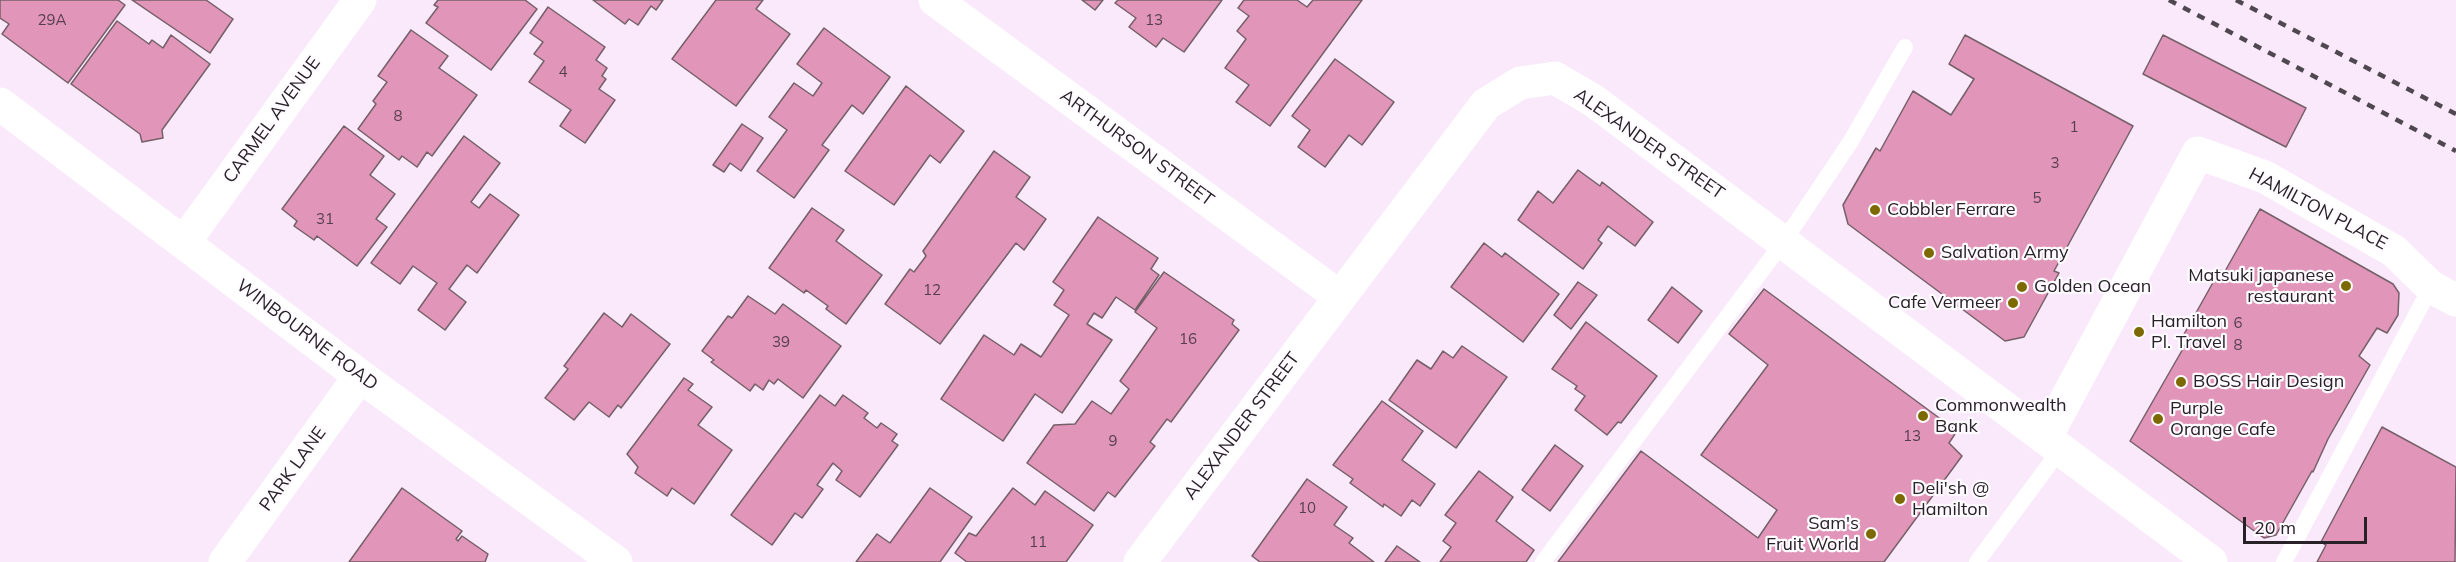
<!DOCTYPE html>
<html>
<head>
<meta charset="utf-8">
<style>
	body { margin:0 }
	#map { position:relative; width:2456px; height:562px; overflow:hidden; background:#f9e9fb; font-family:Mulish,sans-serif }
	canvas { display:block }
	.scale { position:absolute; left:2243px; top:517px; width:124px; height:27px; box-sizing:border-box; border:3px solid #282228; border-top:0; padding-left:8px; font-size:18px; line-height:21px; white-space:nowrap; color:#282228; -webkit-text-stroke:4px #fefbff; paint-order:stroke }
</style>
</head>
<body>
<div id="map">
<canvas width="2456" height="562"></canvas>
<div class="scale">20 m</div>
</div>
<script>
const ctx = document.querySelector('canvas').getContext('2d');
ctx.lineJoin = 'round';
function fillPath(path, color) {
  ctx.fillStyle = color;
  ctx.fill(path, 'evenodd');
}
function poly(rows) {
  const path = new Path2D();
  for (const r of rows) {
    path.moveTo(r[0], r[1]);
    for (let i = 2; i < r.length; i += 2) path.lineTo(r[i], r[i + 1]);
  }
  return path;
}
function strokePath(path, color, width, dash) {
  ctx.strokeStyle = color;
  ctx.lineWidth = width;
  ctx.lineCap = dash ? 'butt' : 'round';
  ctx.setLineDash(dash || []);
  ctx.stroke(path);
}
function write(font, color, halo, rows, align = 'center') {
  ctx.font = font + ' Mulish,sans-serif';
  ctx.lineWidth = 4.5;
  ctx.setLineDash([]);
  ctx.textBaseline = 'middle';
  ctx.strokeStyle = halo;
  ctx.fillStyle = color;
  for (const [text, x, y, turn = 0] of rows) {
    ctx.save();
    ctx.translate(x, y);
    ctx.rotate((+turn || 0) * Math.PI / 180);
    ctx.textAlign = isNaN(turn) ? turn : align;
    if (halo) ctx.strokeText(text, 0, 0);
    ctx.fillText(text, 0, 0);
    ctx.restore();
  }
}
const building = poly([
	[0,0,118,0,125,5,68,83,2,34,9,24,0,18,0,0],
	[132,0,206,0,233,19,210,53,132,0],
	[438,0,525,0,537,9,491,70,426,23,438,7,434,5,438,0],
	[593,0,663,0,656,10,651,6,638,25,629,19,625,24,593,0],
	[716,0,763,0,756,9,790,34,736,106,672,59,716,0],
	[1082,0,1103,0,1095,10,1082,0],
	[1118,0,1222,0,1184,52,1163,38,1156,47,1129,27,1136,18,1115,3,1118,0],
	[1244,0,1297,0,1307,7,1313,0,1362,0,1270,126,1236,102,1249,85,1225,68,1246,39,1237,31,1249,16,1238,8,1244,0],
	[548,7,605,47,596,60,607,68,602,76,606,79,599,89,615,100,585,143,560,126,571,110,529,82,544,61,534,54,543,42,530,33,548,7],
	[117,21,149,44,152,40,163,48,171,35,210,64,162,130,163,138,142,142,140,134,71,84,117,21],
	[824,28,890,77,863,114,852,105,822,145,829,150,794,198,757,171,787,130,769,117,794,83,813,96,822,83,797,64,824,28],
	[411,30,448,56,439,68,477,95,432,156,427,152,417,167,402,156,399,160,358,129,376,104,373,101,387,82,378,76,411,30],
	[1965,35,2133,126,2054,271,2059,273,2024,337,2005,341,1848,224,1843,205,1876,148,1880,151,1913,91,1951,115,1974,79,1949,64,1965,35],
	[2163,35,2306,108,2286,147,2143,74,2163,35],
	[1335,59,1394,102,1362,145,1349,135,1325,167,1298,147,1310,130,1292,116,1335,59],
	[906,86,964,131,940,163,930,155,894,205,845,171,906,86],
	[742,124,763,138,741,171,730,163,724,172,713,165,742,124],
	[344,126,384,156,370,175,395,194,376,219,387,227,357,266,317,236,314,240,294,226,297,221,282,209,344,126],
	[464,136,500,163,471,202,479,208,490,194,519,215,477,273,467,265,449,289,466,302,445,330,418,310,437,283,413,266,400,284,371,263,464,136],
	[994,151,1030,177,1016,197,1046,219,1024,250,1016,243,940,344,885,304,910,269,914,272,926,256,923,251,994,151],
	[1578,170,1600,186,1602,182,1653,222,1635,246,1608,226,1598,240,1602,243,1583,269,1518,220,1538,191,1553,203,1578,170],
	[812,208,844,230,836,241,882,275,846,324,826,309,828,306,806,290,804,293,769,268,812,208],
	[2260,209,2393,284,2399,293,2398,315,2387,333,2377,328,2359,356,2370,365,2328,439,2313,472,2312,471,2276,535,2264,538,2130,441,2188,340,2183,336,2220,270,2224,273,2260,209],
	[1098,217,1158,258,1151,269,1159,275,1135,310,1116,297,1102,318,1094,313,1087,324,1112,340,1062,413,1035,394,1003,441,941,399,984,335,1014,355,1021,344,1041,357,1069,315,1054,305,1064,290,1053,282,1098,217],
	[1484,243,1502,257,1505,253,1559,294,1523,342,1451,287,1484,243],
	[1164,272,1234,320,1232,324,1239,330,1171,422,1167,419,1150,442,1155,446,1115,497,1108,492,1094,511,1027,463,1054,425,1075,424,1092,401,1111,414,1129,389,1120,381,1157,328,1135,312,1164,272],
	[1578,282,1597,295,1571,329,1554,315,1578,282],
	[1672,287,1702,311,1678,343,1648,320,1672,287],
	[1764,289,1957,431,1949,443,1962,456,1884,562,1558,562,1641,451,1758,538,1777,510,1701,455,1768,365,1729,334,1764,289],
	[748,296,775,314,783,304,841,346,803,398,778,379,774,384,769,380,763,390,755,384,750,391,711,362,714,360,702,351,728,316,732,318,748,296],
	[604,313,622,327,631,314,670,344,621,408,618,405,609,417,589,402,574,420,545,398,568,369,564,366,604,313],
	[1586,322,1657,376,1621,423,1618,422,1607,435,1575,410,1585,396,1575,389,1577,386,1552,369,1586,322],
	[1462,346,1507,377,1456,448,1389,400,1417,360,1431,369,1443,351,1453,358,1462,346],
	[684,378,693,384,688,390,712,407,698,425,732,450,694,504,672,488,667,496,635,473,638,467,627,454,684,378],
	[820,395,835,406,843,395,868,413,864,418,877,428,881,423,897,434,892,441,898,445,860,497,836,480,842,471,833,463,817,485,823,489,802,518,795,513,772,545,731,515,820,395],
	[1382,401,1423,431,1402,460,1435,484,1420,506,1412,500,1401,516,1384,504,1383,507,1350,483,1353,479,1333,465,1382,401],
	[2382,427,2456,467,2455,562,2317,562,2326,545,2321,542,2382,427],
	[1555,445,1583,466,1550,511,1522,490,1555,445],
	[1479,471,1513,497,1496,521,1534,550,1526,562,1440,562,1451,547,1443,541,1456,523,1445,515,1479,471],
	[1307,479,1347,507,1334,525,1353,538,1349,543,1374,562,1260,562,1252,556,1307,479],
	[402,488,462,531,456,539,458,541,462,536,488,554,485,562,349,562,402,488],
	[930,488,972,517,940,562,856,562,877,534,890,543,930,488],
	[1013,488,1035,505,1045,491,1093,525,1066,562,967,562,955,553,969,533,976,536,1013,488],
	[1397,546,1420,562,1385,562,1397,546]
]);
fillPath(building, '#e195b9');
strokePath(building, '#756069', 1.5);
strokePath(poly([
	[1543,562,1784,241,1851,141,1905,47],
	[1977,562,2060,450],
	[2284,562,2431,287]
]), '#fff', 16);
strokePath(poly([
	[935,0,1340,297],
	[0,104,360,376,616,562],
	[185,241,360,0],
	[2046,437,2198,153,2265,177,2394,251,2431,287,2456,300],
	[225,562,360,376],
	[1140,562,1486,104,1520,83,1555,78,1594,101,2211,562]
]), '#fff', 33);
strokePath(poly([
	[2169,0,2456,151],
	[2236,0,2456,114]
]), '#504850', 4.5, [8, 8]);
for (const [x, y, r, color] of [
	[1875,210,6,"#7c6900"],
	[1929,253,6,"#7c6900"],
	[2346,286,6,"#7c6900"],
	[2022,287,6,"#7c6900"],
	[2013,303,6,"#7c6900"],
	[2139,332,6,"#7c6900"],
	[2181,382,6,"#7c6900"],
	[1923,416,6,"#7c6900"],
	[2158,419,6,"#7c6900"],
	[1900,499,6,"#7c6900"],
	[1871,534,6,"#7c6900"]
]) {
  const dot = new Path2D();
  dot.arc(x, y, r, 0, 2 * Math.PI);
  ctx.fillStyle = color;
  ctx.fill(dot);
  strokePath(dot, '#fefbff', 2);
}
write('15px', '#563f4c', null, [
	["29A",52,20],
	["13",1154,20],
	["4",563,72],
	["8",398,116],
	["1",2074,127],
	["3",2055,163],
	["5",2037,198],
	["31",325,219],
	["12",932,290],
	["6",2238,323],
	["16",1188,339],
	["39",781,342],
	["8",2238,345],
	["13",1912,436],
	["9",1113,441],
	["10",1307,508],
	["11",1038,542]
]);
write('18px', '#282228', '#fefbff', [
	["CARMEL AVENUE",272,120,-54],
	["ALEXANDER STREET",1649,144,35],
	["ARTHURSON STREET",1137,148,36],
	["HAMILTON PLACE",2318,209,28],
	["WINBOURNE ROAD",307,335,37],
	["ALEXANDER STREET",1242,426,-53],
	["PARK LANE",293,469,-54]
]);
write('18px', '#282228', '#fefbff', [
	["Cobbler Ferrare",1887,210],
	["Salvation Army",1941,253],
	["Matsuki japanese",2334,276,"right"],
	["restaurant",2334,297,"right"],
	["Golden Ocean",2034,287],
	["Cafe Vermeer",2001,303,"right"],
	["Hamilton",2151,322],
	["Pl. Travel",2151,343],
	["BOSS Hair Design",2193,382],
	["Commonwealth",1935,406],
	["Bank",1935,427],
	["Purple",2170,409],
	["Orange Cafe",2170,430],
	["Deli'sh @",1912,489],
	["Hamilton",1912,510],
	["Sam's",1859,524,"right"],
	["Fruit World",1859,545,"right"]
], 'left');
</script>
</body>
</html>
